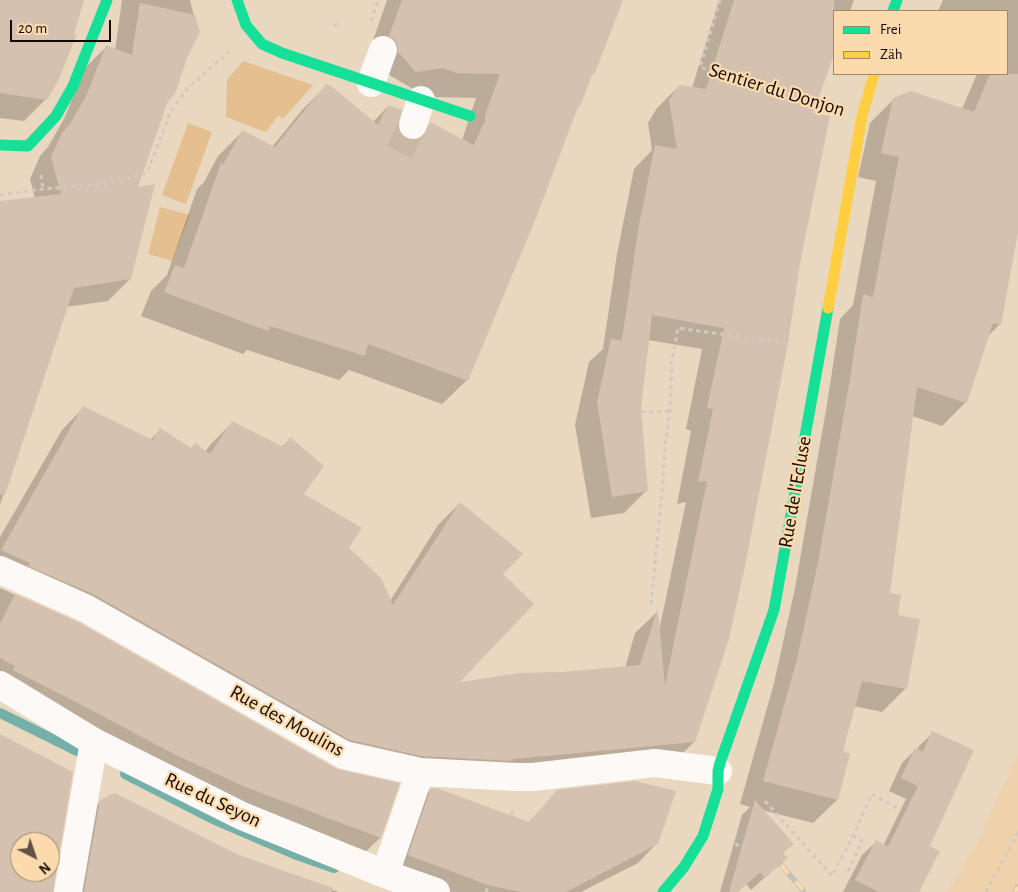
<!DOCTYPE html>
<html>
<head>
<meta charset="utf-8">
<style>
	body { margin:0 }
	#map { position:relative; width:1018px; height:892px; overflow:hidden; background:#ead7c0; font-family:"Alegreya Sans",sans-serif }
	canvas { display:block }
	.legend { position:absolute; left:833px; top:10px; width:175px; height:65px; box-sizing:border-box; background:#fbdaae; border:1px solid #9f8768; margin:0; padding:6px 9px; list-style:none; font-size:15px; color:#150a00 }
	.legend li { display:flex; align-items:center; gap:10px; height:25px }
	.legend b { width:25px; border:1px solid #9f8768 }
	.north { position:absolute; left:10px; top:832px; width:50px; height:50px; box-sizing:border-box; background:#fbdaae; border:1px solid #9f8768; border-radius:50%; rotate:139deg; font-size:14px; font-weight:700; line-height:20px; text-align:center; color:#150a00 }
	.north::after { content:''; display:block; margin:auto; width:18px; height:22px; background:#605243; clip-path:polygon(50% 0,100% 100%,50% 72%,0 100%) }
	.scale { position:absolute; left:10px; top:20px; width:101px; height:22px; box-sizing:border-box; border:2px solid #150a00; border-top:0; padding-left:6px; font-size:15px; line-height:18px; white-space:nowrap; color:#150a00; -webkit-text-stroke:4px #fbdaae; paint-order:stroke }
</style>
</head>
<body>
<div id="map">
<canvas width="1018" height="892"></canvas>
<ul class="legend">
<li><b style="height:6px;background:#16e098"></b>Frei</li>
<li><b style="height:6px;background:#ffcf43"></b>Zäh</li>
</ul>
<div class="north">N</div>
<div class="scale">20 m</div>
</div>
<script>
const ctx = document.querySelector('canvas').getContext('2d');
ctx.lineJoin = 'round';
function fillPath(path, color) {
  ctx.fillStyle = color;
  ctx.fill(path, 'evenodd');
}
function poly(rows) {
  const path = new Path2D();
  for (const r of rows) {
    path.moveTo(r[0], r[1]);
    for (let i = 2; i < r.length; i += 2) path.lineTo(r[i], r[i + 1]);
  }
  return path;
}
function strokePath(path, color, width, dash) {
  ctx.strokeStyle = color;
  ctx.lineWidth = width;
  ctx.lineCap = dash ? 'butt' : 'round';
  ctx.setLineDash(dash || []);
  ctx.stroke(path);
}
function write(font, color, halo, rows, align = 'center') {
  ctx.font = font + ' "Alegreya Sans",sans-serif';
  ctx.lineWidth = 4.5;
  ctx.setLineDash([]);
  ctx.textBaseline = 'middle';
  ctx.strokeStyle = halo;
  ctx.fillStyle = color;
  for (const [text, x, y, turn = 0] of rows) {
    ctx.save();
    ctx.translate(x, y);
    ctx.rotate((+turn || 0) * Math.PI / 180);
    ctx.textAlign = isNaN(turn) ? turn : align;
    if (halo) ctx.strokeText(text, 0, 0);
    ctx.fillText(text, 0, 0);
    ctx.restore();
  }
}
fillPath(poly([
	[1018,753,1018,892,947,892,977,843]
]), '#efd2ac');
fillPath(poly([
	[243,61,313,85,283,119,278,116,266,132,226,117,227,80],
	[188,123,212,132,186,204,162,195],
	[160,207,190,215,172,261,148,254]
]), '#e4c090');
fillPath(poly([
	[0,0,82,0,46,99,24,121,0,118],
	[122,0,190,0,198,32,167,100,136,188,130,279,108,301,66,307,0,505,0,202,35,198,30,179,40,156,48,147,65,117,84,69,106,47,115,50],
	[387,0,622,0,594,72,591,76,579,107,575,110,467,380,442,404,349,370,339,380,247,350,243,354,141,316,151,291,167,275,197,189,204,182,218,156,242,132,272,147,302,110,326,86,373,122,388,106,400,136,407,141,413,141,431,123,462,140,476,98,432,97,418,92,366,61],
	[719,0,854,0,850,11,834,11,834,53,811,114,694,742,672,764,400,778,328,762,71,616,0,584,0,537,62,430,83,408,150,440,160,430,191,449,205,452,210,445,232,423,282,447,290,439,302,494,390,601,438,525,460,503,501,574,457,684,625,668,635,633,657,612,659,631,686,502,677,504,691,431,686,429,702,349,648,340,639,408,646,491,624,513,591,518,575,425,589,362,603,349,617,254,634,169,652,150,648,123,657,108,679,86,692,88],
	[943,0,1018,0,1018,225,1000,324,988,336,966,402,942,426,912,416,889,594,896,616,906,688,882,712,854,706,841,751,837,800,813,823,762,810,792,844,782,854,786,858,751,890,746,884,737,892,720,892,742,815,750,807,740,804,774,683,795,588,827,404,840,319,853,305,876,181,858,177,870,123,894,99,962,109,977,74,1007,74,1007,11,938,11],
	[0,588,77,623,336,770,398,784,380,838,358,859,0,696],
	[933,733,928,846,917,892,843,892,862,855,876,842,883,846,906,799,889,791,902,763,915,750,917,750,919,746],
	[431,789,528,823,558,791,657,843,638,863,581,892,437,892,390,874,412,809],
	[100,802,239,856,339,892,65,892,76,826]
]), '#0003');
strokePath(poly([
	[0,713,79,752],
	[125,774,215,820,294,854,334,868]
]), '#74b0a9', 10);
fillPath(poly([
	[0,0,84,0,74,34,77,34,59,79,47,100,0,93],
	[402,0,623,0,595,73,593,72,580,107,578,107,536,218,468,381,368,344,365,356,270,326,268,331,164,292,175,265,184,268,221,163,223,165,242,130,275,147,326,84,331,86,378,125,388,105,402,110,398,128,401,135,408,140,416,140,423,137,430,122,474,145,485,121,485,115,500,74,457,73,442,68,416,72,398,52,398,47,395,40,389,36],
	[734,0,834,0,834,55,813,113,830,116,801,258,787,349,746,561,729,639,695,742,513,759,511,761,422,756,350,740,93,594,28,566,30,563,1,550,83,406,153,440,160,428,191,448,195,443,210,454,232,421,284,447,290,437,324,466,304,494,362,528,349,548,381,578,393,605,460,502,523,554,503,574,534,604,460,682,519,673,562,672,640,665,657,610,658,610,665,686,707,481,698,482,713,409,707,408,724,328,652,315,641,408,648,491,612,497,597,402,611,339,622,340,638,231,655,145,677,149,669,100,679,85,706,89],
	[140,3,195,15,200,32,187,58,175,94,168,101,138,187,155,184,131,279,74,288,5,495,0,494,0,201,61,194,51,157,62,133,70,124,87,94,106,45,132,55],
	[990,74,1018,74,1018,232,1001,325,993,323,967,403,917,387,890,593,901,595,898,615,920,619,907,689,862,681,843,751,850,754,838,800,763,781,797,659,818,563,850,379,863,294,873,297,899,157,881,153,893,98,911,91,974,112],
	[15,594,78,622,337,769,400,783,381,838,243,786,174,754,93,711,13,670,15,666,0,658,0,624],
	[932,731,974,750,930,846,940,851,919,892,879,892,855,880,876,840,888,847,918,786,901,778,915,748,923,752],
	[0,734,73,772,53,892,0,892],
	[20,842,50,842,50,872,20,872],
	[635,781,676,791,658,844,566,892,521,892,488,885,408,855,431,788,439,789,529,822,557,790],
	[115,793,239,855,333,888,332,892,84,892,100,800],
	[755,800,794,844,783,853,788,858,765,878,760,872,738,892,729,892]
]), '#d5c1af');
strokePath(poly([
	[399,152,413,125]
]), '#cab8a3', 28, [28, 14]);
strokePath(poly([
	[720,0,700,67,833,107],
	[371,21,378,0],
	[334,26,338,24],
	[41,175,43,189],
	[0,195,43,189,108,184,147,173,170,113,186,90,229,52],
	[641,412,670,411],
	[651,604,663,481,665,445,670,411,672,360,678,328,791,344],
	[765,801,832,876,853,836,872,794,900,810],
	[512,815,513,807],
	[735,844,742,847,747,842],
	[848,871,862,841,853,836],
	[486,892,488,885],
	[986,892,1018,832]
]), '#d0cac3', 3, [4, 4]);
strokePath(poly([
	[371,83,383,50],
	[413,125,421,100],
	[0,570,85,608,344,755,420,772,516,777,533,777,655,763,718,771],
	[0,685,94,742,242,816,385,874,436,892],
	[385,874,420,772],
	[68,892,94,742]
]), '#fcf9f6', 28);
strokePath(poly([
	[237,0,246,25,262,44,282,53,470,116],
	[893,11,897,0],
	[0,145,28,146,56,116,73,86,107,0],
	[663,892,684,867,703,836,718,789,718,771,720,763,774,610,828,308]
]), '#16e098', 11);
strokePath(poly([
	[828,308,862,116,874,74]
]), '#ffcf43', 11);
const rail = poly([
	[781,865,803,890],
	[1015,892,1018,887]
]);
strokePath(rail, '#c5c0ba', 5.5);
strokePath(rail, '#fbdaae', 4, [11]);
write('20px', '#150a00', '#fbdaae', [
	["Sentier du Donjon",777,90,17],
	["Rue de l'Ecluse",795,492,-80],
	["Rue des Moulins",287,721,29],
	["Rue du Seyon",213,800,25]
]);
</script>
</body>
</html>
